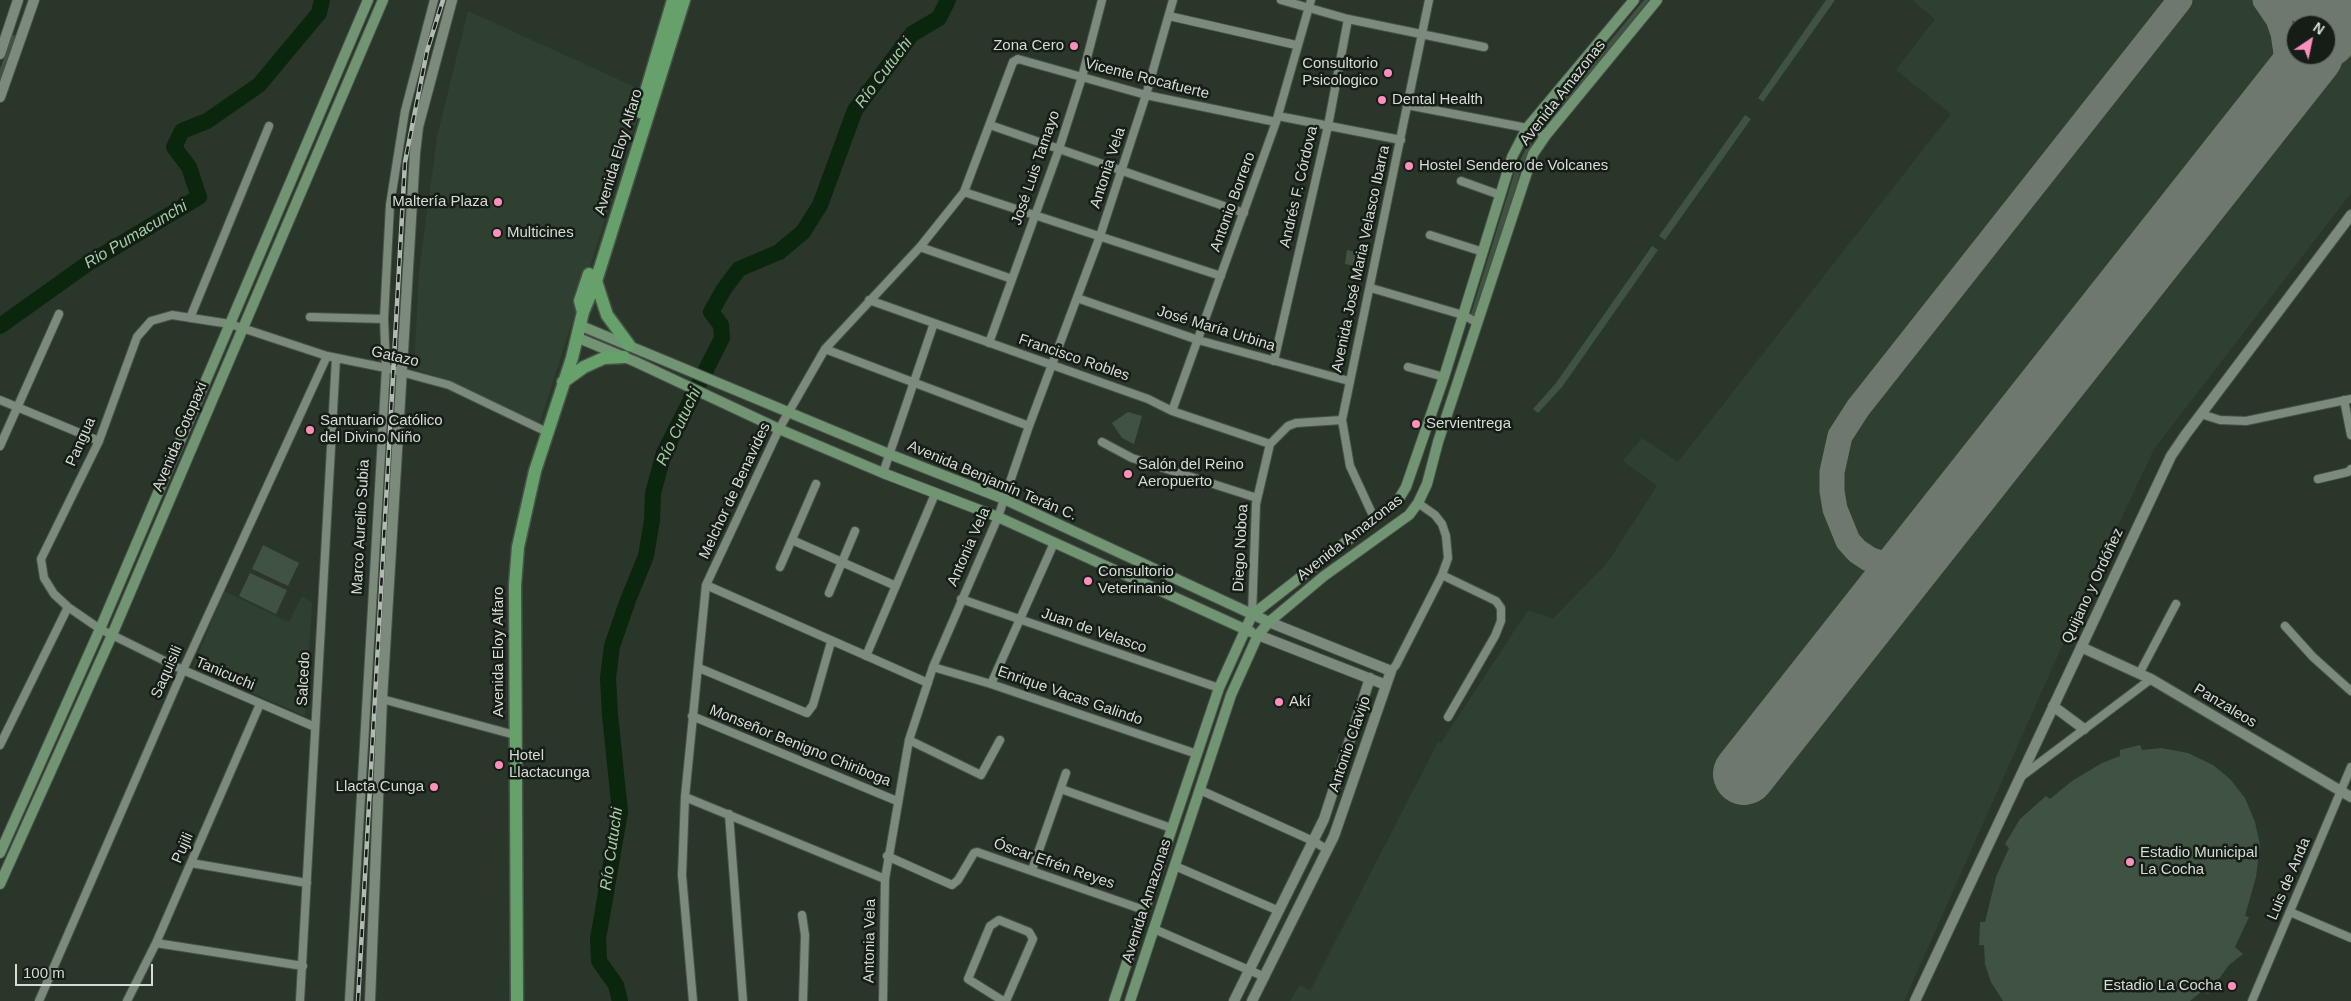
<!DOCTYPE html>
<html>
<head>
<meta charset="utf-8">
<style>
	body { margin:0 }
	#map { position:relative; width:2351px; height:1001px; overflow:hidden; background:#2a362a; font-family:Arial,sans-serif }
	canvas { display:block }
	.north { position:absolute; left:2286px; top:15px; width:50px; height:50px; box-sizing:border-box; background:#161c16; border:1px solid #626962; border-radius:50%; rotate:34deg; font-size:14px; font-weight:700; line-height:20px; text-align:center; color:#d4dcd4 }
	.north::after { content:''; display:block; margin:auto; width:18px; height:22px; background:#fe8ebb; clip-path:polygon(50% 0,100% 100%,50% 72%,0 100%) }
	.scale { position:absolute; left:15px; top:964px; width:138px; height:22px; box-sizing:border-box; border:2px solid #d4dcd4; border-top:0; padding-left:6px; font-size:15px; line-height:18px; white-space:nowrap; color:#d4dcd4; -webkit-text-stroke:4px #161c16; paint-order:stroke }
</style>
</head>
<body>
<div id="map">
<canvas width="2351" height="1001"></canvas>
<div class="north">N</div>
<div class="scale">100 m</div>
</div>
<script>
const ctx = document.querySelector('canvas').getContext('2d');
ctx.lineJoin = 'round';
function fillPath(path, color) {
  ctx.fillStyle = color;
  ctx.fill(path, 'evenodd');
}
function poly(rows) {
  const path = new Path2D();
  for (const r of rows) {
    path.moveTo(r[0], r[1]);
    for (let i = 2; i < r.length; i += 2) path.lineTo(r[i], r[i + 1]);
  }
  return path;
}
function strokePath(path, color, width, dash) {
  ctx.strokeStyle = color;
  ctx.lineWidth = width;
  ctx.lineCap = dash ? 'butt' : 'round';
  ctx.setLineDash(dash || []);
  ctx.stroke(path);
}
function write(font, color, halo, rows, align = 'center') {
  ctx.font = font + ' Arial,sans-serif';
  ctx.lineWidth = 5;
  ctx.setLineDash([]);
  ctx.textBaseline = 'middle';
  ctx.strokeStyle = halo;
  ctx.fillStyle = color;
  for (const [text, x, y, turn = 0] of rows) {
    ctx.save();
    ctx.translate(x, y);
    ctx.rotate((+turn || 0) * Math.PI / 180);
    ctx.textAlign = isNaN(turn) ? turn : align;
    if (halo) ctx.strokeText(text, 0, 0);
    ctx.fillText(text, 0, 0);
    ctx.restore();
  }
}
fillPath(poly([
	[1912,0,2351,0,2351,193,2154,449,2075,617,1904,1001,1290,1001,1300,985,1310,991,1438,742,1441,743,1528,610,1553,619,1608,562,1657,486,1623,461,1642,438,1678,462,1951,114,1896,70,1935,19],
	[2296,25,2326,25,2326,55,2296,55],
	[468,11,646,92,540,422,531,421,479,394,414,368,419,272,437,137],
	[224,591,289,622,302,596,312,602,305,716,193,667]
]), '#2f4030');
fillPath(poly([
	[1644,0,1649,0,1544,131,1540,126],
	[1826,0,1835,0,1763,102,1758,98],
	[12,35,17,36,0,86,0,69],
	[1745,115,1751,119,1665,240,1659,236],
	[1529,142,1532,145,1522,166,1476,319,1470,317,1515,171],
	[1652,246,1658,250,1562,387,1538,413,1533,409,1556,383],
	[1347,250,1366,254,1364,268,1345,264],
	[1128,412,1142,416,1134,444,1122,438,1112,423],
	[263,545,299,563,288,586,252,569],
	[250,573,287,590,276,614,239,596],
	[2140,745,2142,750,2161,748,2188,753,2213,765,2230,779,2245,798,2255,822,2260,845,2256,877,2245,916,2249,917,2235,947,2243,954,2229,965,2208,994,2202,991,2190,1001,2003,1001,1991,982,1985,964,1984,945,1979,945,1980,922,1985,922,1996,877,2009,848,2005,844,2020,819,2046,796,2050,799,2072,781,2102,763,2120,756,2120,750]
]), '#405241');
strokePath(poly([
	[0,326,87,264,199,197,189,167,174,147,182,131,207,121,259,85,319,13,322,0],
	[620,1001,616,985,599,961,598,939,620,812,610,715,608,678,612,646,628,600,646,556,652,520,653,493,664,453,722,338,721,325,711,312,724,289,739,269,779,252,803,232,820,205,855,110,912,34,939,18,948,0]
]), '#0a260d', 16);
strokePath(poly([
	[2268,0,2290,8,2306,10,2336,4,2345,0],
	[2263,117,2281,88,2287,60,2283,33,2278,19,2265,0],
	[1906,568,1890,566,1869,559,1857,551,1848,541,1835,509,1832,491,1832,472,1840,436,1858,408,2180,0]
]), '#6e786e', 25);
strokePath(poly([
	[2326,37,2351,5],
	[1744,774,2312,55]
]), '#6e786e', 62);
const minor = poly([
	[1281,0,1348,19,1484,47],
	[1169,16,1296,45],
	[1407,105,1527,128,1546,135],
	[1278,116,1401,140],
	[990,125,1244,213],
	[1461,181,1500,195],
	[964,192,1221,276],
	[1430,235,1483,252],
	[920,247,1012,279],
	[1371,288,1463,315,1478,323],
	[1077,298,1198,340,1349,381],
	[869,300,1148,399,1172,411,1270,444],
	[310,317,384,319],
	[190,318,269,126],
	[989,343,1059,149,1082,77,1102,0],
	[825,349,1029,426],
	[1274,361,1328,126,1348,19],
	[1408,367,1444,377],
	[0,400,99,441],
	[2344,400,2351,435],
	[1172,411,1276,122,1311,0],
	[2201,414,2220,420,2246,421,2351,399],
	[1102,442,1132,458,1257,498],
	[0,446,59,314],
	[883,473,934,323],
	[2318,479,2348,472,2351,469],
	[1375,520,1350,466,1342,420,1429,0],
	[792,540,896,586],
	[780,567,816,484],
	[1442,575,1496,601,1501,608,1501,621,1495,636,1448,717],
	[706,585,928,683],
	[829,593,855,531],
	[961,599,1219,688],
	[1252,615,1256,504,1270,444,1288,426,1296,423,1342,420],
	[2285,626,2313,657,2351,691],
	[866,656,935,494],
	[933,667,991,684,1197,754],
	[699,668,807,713,813,705,831,642],
	[1391,671,1396,665,1442,575,1448,558,1446,536,1442,524,1435,515,1418,503],
	[2139,674,2176,604],
	[991,684,1054,543],
	[382,699,515,735],
	[692,716,897,801],
	[315,727,183,670,100,629,68,607,54,594,44,578,41,559,99,441,137,337,151,321,172,315,230,324,327,356,386,368,449,385,547,432],
	[909,740,981,775,1000,740],
	[0,745,68,607],
	[2022,776,2151,679],
	[1061,789,1171,828],
	[1200,790,1313,841,1328,850],
	[685,797,885,879],
	[729,814,743,1001],
	[887,856,952,885,958,880,974,853,977,852,1144,910],
	[191,863,307,883],
	[1175,866,1279,911],
	[1032,870,1066,773],
	[2290,912,2351,938],
	[802,915,805,935,803,1001],
	[1154,929,1265,977],
	[156,943,303,966],
	[39,1001,183,670,327,356],
	[127,1001,156,943,260,704],
	[300,1001,336,358],
	[349,1001,386,368,384,319,390,205,405,111,434,0],
	[693,1001,682,875,685,797,706,585,779,429,825,349,920,247,964,192,1013,62,1018,59,1146,95,1276,122],
	[883,1001,885,879,909,740,933,667,998,517,1029,426,1100,236,1146,95,1173,0],
	[1003,1001,968,979,990,926,999,920,1029,932,1033,939,1006,1001],
	[2252,1001,2351,767]
]);
const tertiary = poly([
	[0,54,18,0],
	[0,97,34,0],
	[1258,635,1386,685],
	[2081,647,2151,679,2351,797],
	[2053,706,2084,729],
	[370,1001,382,699,415,153,418,127,452,0],
	[1234,1001,1324,819,1370,678],
	[1252,1001,1334,836,1391,671,1269,622],
	[1915,1001,2171,456,2186,434,2351,215]
]);
const secondary = poly([
	[579,325,889,454,1004,499,1269,622],
	[576,337,636,362,779,429,883,473,998,517,1251,632],
	[0,853,100,629,368,0],
	[0,884,112,635,383,0],
	[1114,1001,1219,688,1252,615,1397,502,1406,487,1444,377,1512,157,1527,128,1634,0],
	[1130,1001,1231,695,1258,635,1269,622,1324,576,1409,515,1418,503,1427,484,1438,442,1533,154,1546,135,1657,0]
]);
const primary = poly([
	[640,112,673,0],
	[596,281,607,315,629,345],
	[583,312,580,301,589,274],
	[563,382,584,367,604,358,624,357],
	[517,1001,515,585,518,547,535,471,572,358,583,312,596,281,684,0]
]);
strokePath(minor, '#485249', 10);
strokePath(tertiary, '#485249', 12);
strokePath(secondary, '#485249', 12);
strokePath(primary, '#485249', 15);
strokePath(minor, '#7c8a7c', 8);
strokePath(tertiary, '#7c8a7c', 10);
strokePath(secondary, '#719573', 10);
strokePath(primary, '#66a16b', 12);
const rail = poly([
	[358,1001,405,162,427,51,443,0]
]);
strokePath(rail, '#b2bbb2', 4.5);
strokePath(rail, '#161c16', 2.5, [8]);
for (const [x, y, r, color] of [
	[1074,46,5,"#fe8ebb"],
	[1388,73,5,"#fe8ebb"],
	[1382,100,5,"#fe8ebb"],
	[1409,166,5,"#fe8ebb"],
	[498,202,5,"#fe8ebb"],
	[497,233,5,"#fe8ebb"],
	[1416,424,5,"#fe8ebb"],
	[310,430,5,"#fe8ebb"],
	[1128,474,5,"#fe8ebb"],
	[1088,581,5,"#fe8ebb"],
	[1279,702,5,"#fe8ebb"],
	[499,765,5,"#fe8ebb"],
	[434,787,5,"#fe8ebb"],
	[2130,862,5,"#fe8ebb"],
	[2232,986,5,"#fe8ebb"]
]) {
  const dot = new Path2D();
  dot.arc(x, y, r, 0, 2 * Math.PI);
  ctx.fillStyle = color;
  ctx.fill(dot);
  strokePath(dot, '#161c16', 2);
}
write('15px', '#d4dcd4', '#161c16', [
	["Zona Cero",1064,46,"right"],
	["Consultorio",1378,64,"right"],
	["Psicologico",1378,81,"right"],
	["Dental Health",1392,100],
	["Hostel Sendero de Volcanes",1419,166],
	["Maltería Plaza",488,202,"right"],
	["Multicines",507,233],
	["Santuario Católico",320,421],
	["del Divino Niño",320,438],
	["Servientrega",1426,424],
	["Salón del Reino",1138,465],
	["Aeropuerto",1138,482],
	["Consultorio",1098,572],
	["Veterinanio",1098,589],
	["Akí",1289,702],
	["Hotel",509,756],
	["Llactacunga",509,773],
	["Llacta Cunga",424,787,"right"],
	["Estadio Municipal",2140,853],
	["La Cocha",2140,870],
	["Estadio La Cocha",2222,986,"right"]
], 'left');
write('15px', '#d4dcd4', '#161c16', [
	["Vicente Rocafuerte",1147,79,14],
	["Avenida Amazonas",1563,93,-52],
	["Avenida Eloy Alfaro",619,152,-73],
	["José Luis Tamayo",1036,168,-71],
	["Antonia Vela",1108,168,-72],
	["Andrés F. Córdova",1299,187,-77],
	["Antonio Borrero",1233,202,-70],
	["Avenida José Maria Velasco Ibarra",1361,259,-78],
	["José María Urbina",1216,329,17],
	["Gatazo",395,357,13],
	["Francisco Robles",1074,358,19],
	["Avenida Cotopaxi",180,437,-67],
	["Pangua",81,442,-66],
	["Avenida Benjamín Terán C.",992,481,23],
	["Melchor de Benavides",735,491,-65],
	["Marco Aurelio Subia",361,527,-87],
	["Avenida Amazonas",1350,538,-38],
	["Antonia Vela",969,547,-66],
	["Diego Noboa",1241,548,-87],
	["Quijano y Ordóñez",2093,586,-65],
	["Juan de Velasco",1094,631,19],
	["Avenida Eloy Alfaro",499,652,-90],
	["Saquisili",167,672,-66],
	["Tanicuchi",225,674,23],
	["Salcedo",304,679,-87],
	["Enrique Vacas Galindo",1070,696,19],
	["Panzaleos",2225,706,31],
	["Antonio Clavijo",1350,744,-71],
	["Monseñor Benigno Chiriboga",800,746,22],
	["Pujili",183,848,-66],
	["Óscar Efrén Reyes",1054,864,19],
	["Luis de Anda",2289,879,-67],
	["Avenida Amazonas",1147,901,-72],
	["Antonia Vela",870,941,-89]
]);
write('italic 16px', '#9fd2a0', '#161c16', [
	["Río Cutuchi",884,73,-53],
	["Rio Pumacunchi",136,235,-31],
	["Río Cutuchi",679,427,-65],
	["Río Cutuchi",612,849,-82]
]);
</script>
</body>
</html>
